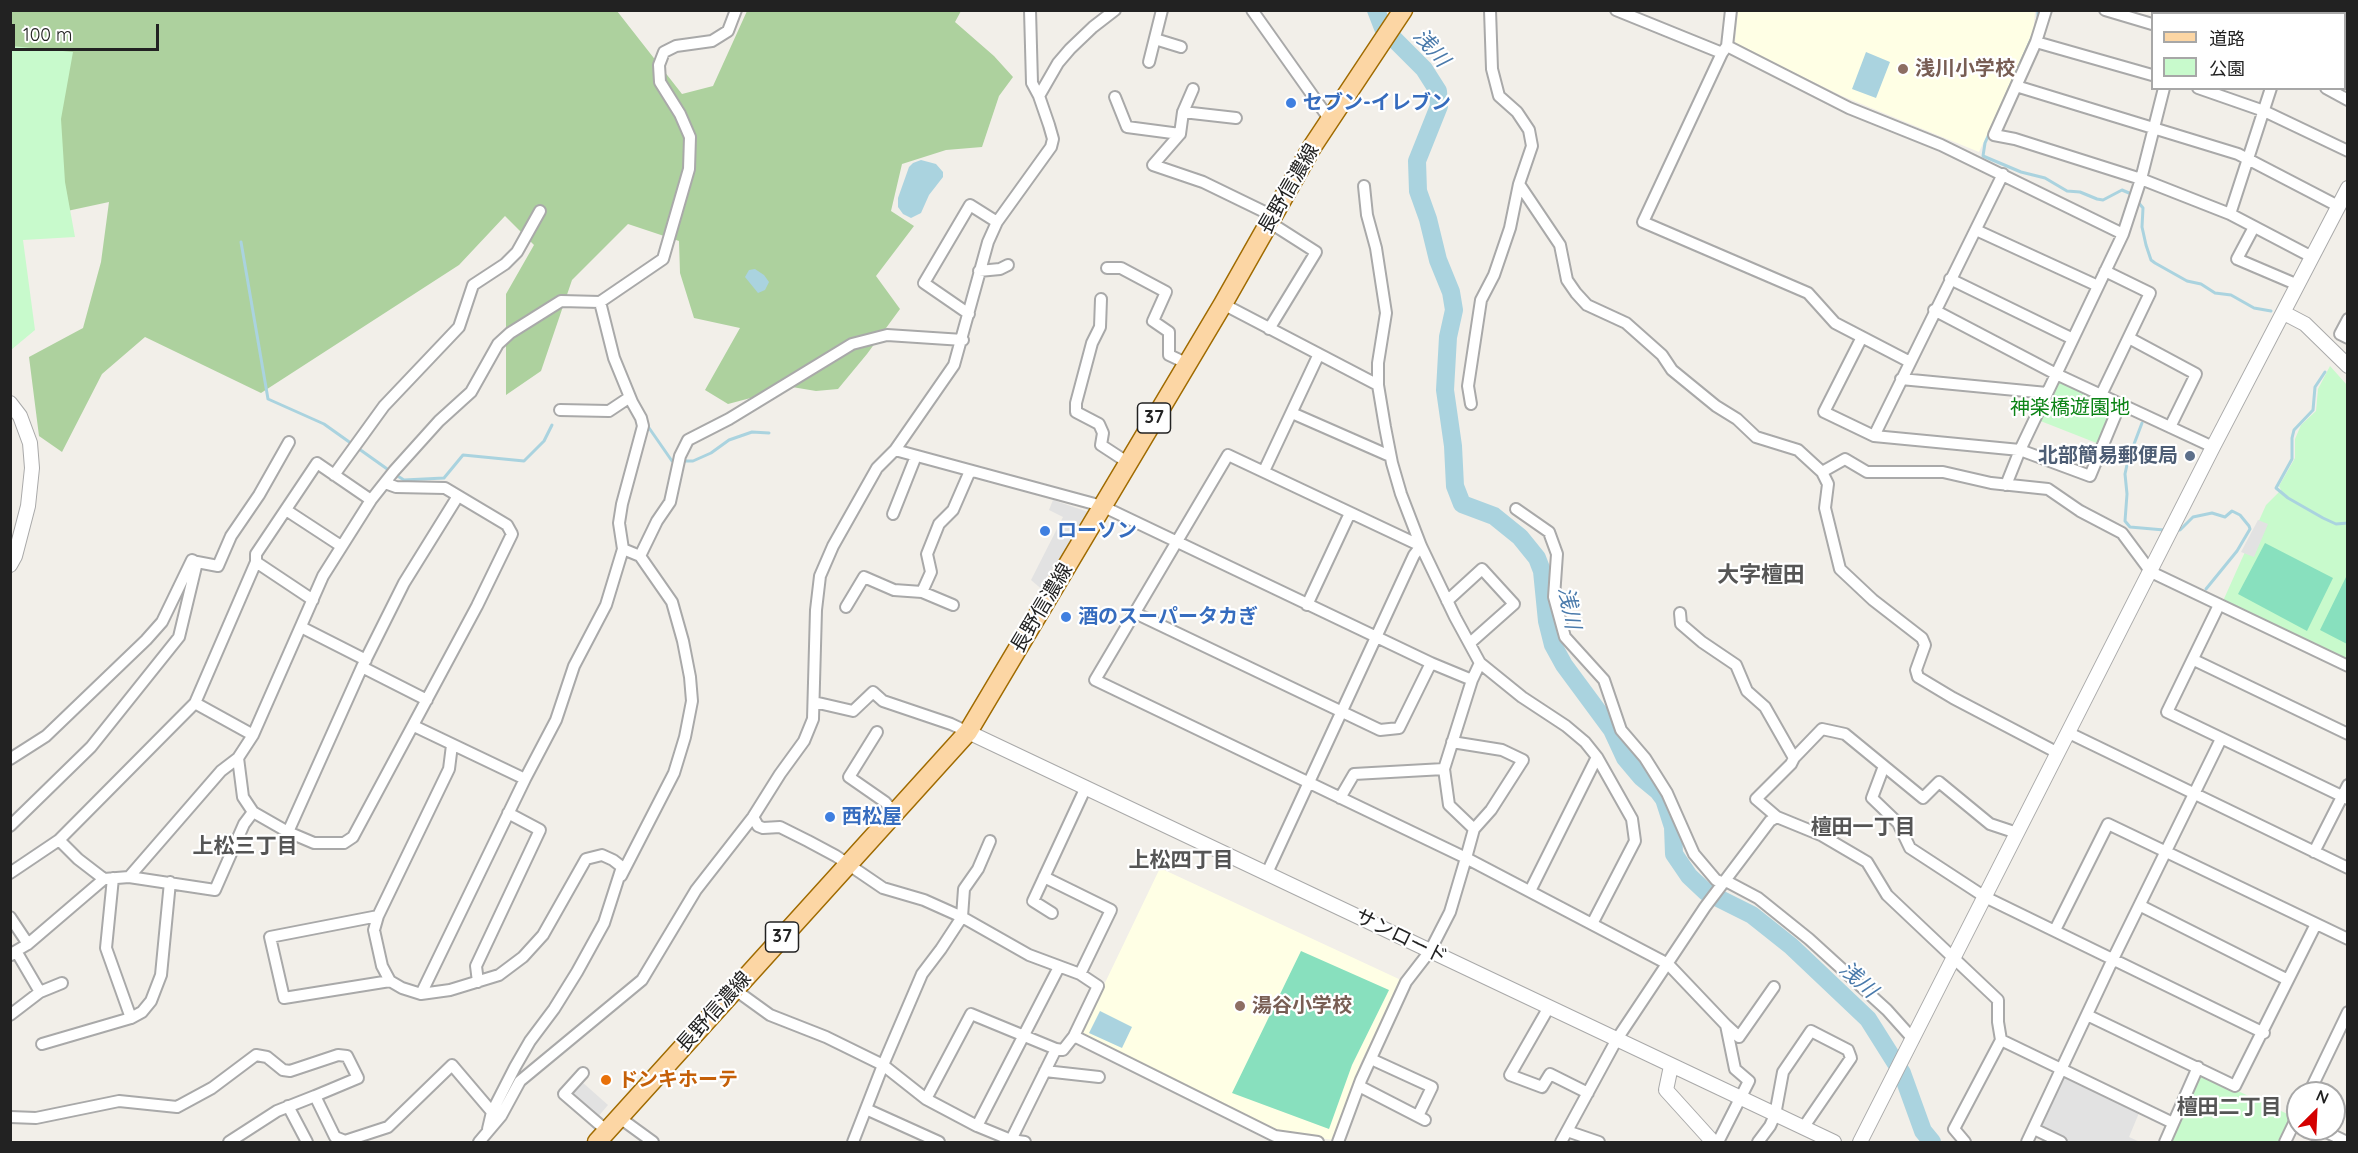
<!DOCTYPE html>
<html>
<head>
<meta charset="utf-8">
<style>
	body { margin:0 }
	#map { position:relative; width:2358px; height:1153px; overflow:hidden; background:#f2efe9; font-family:Quicksand,"Noto Sans JP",sans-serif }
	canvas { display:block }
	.frame { position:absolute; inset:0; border:12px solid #222; pointer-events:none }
	.legend { position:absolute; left:2151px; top:12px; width:195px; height:78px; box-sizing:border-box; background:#fff; border:2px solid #a7a7a7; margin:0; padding:8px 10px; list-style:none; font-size:18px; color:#222 }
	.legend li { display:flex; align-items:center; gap:12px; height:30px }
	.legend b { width:30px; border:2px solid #a7a7a7 }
	.north { position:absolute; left:2286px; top:1081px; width:60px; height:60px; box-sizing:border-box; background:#fff; border:2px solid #a7a7a7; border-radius:50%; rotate:24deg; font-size:16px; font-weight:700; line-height:24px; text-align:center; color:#222 }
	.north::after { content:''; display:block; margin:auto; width:21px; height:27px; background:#d40000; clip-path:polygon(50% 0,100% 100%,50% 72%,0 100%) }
	.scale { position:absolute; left:12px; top:24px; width:147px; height:27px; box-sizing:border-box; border:3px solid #222; border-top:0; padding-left:8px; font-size:18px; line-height:21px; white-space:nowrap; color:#222; -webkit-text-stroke:4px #fff; paint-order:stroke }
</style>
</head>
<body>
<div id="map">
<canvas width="2358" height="1153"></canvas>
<div class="frame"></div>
<ul class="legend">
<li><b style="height:8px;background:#fcd6a4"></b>道路</li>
<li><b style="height:16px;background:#c8facc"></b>公園</li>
</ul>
<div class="north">N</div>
<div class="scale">100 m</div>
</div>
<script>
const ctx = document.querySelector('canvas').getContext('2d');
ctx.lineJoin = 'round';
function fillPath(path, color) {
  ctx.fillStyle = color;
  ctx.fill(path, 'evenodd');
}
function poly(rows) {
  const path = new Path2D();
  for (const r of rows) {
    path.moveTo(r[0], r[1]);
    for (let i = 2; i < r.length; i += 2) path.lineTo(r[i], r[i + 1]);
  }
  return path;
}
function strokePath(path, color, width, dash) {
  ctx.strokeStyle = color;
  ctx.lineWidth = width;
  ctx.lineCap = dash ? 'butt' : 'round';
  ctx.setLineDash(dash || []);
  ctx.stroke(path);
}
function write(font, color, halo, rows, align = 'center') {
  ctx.font = font + ' Quicksand,"Noto Sans JP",sans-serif';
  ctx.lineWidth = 4.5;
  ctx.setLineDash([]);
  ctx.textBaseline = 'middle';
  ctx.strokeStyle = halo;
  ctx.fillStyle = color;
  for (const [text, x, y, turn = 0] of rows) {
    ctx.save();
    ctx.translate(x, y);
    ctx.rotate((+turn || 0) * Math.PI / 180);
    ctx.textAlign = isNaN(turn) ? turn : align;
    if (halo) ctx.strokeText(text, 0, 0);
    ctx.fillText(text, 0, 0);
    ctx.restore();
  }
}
fillPath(poly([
	[1738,11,2035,11,2033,37,1979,152,1842,96,1735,43],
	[1160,868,1401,980,1361,1062,1333,1140,1272,1131,1081,1038,1081,1026,1103,987]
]), '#ffffe5');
fillPath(poly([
	[11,11,617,11,682,94,713,86,747,11,961,11,955,22,994,56,1013,77,999,96,982,147,946,150,902,164,891,211,914,226,876,276,900,309,867,354,838,389,816,391,792,387,728,404,705,390,740,328,694,318,680,273,679,241,628,224,572,280,541,371,506,395,506,294,534,245,505,216,459,265,261,393,145,337,102,374,62,452,39,436,29,357,83,328,101,262,109,202,16,222,11,321]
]), '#add19e');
fillPath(poly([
	[11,46,73,52,61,119,65,182,75,237,23,240,35,330,11,350],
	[2330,366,2347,385,2347,661,2223,601,2266,505,2281,490,2279,486,2295,458,2295,439,2301,425,2316,411,2318,389],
	[2057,376,2117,403,2099,444,2038,420],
	[2199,1073,2294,1117,2282,1142,2170,1142]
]), '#c8facc');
fillPath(poly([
	[2265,543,2333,578,2307,631,2238,594],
	[2347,575,2347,644,2320,630],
	[1301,951,1389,990,1352,1065,1329,1129,1232,1093]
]), '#88e0be');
fillPath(poly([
	[1053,500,1094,514,1045,592,1031,580,1063,517,1049,510],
	[2258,520,2268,524,2254,557,2241,552],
	[2064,1077,2139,1113,2129,1137,2140,1142,2066,1142,2040,1130],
	[581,1081,608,1105,597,1118,574,1096,573,1089]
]), '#e2e2e2');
fillPath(poly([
	[1866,52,1890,62,1876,98,1852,89],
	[921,160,936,164,943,172,943,177,929,195,921,213,911,218,903,214,898,207,898,198,909,167,913,163],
	[755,269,764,275,769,282,765,290,758,293,745,277,749,270],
	[1100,1011,1132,1027,1122,1048,1089,1033]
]), '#aad3df');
strokePath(poly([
	[2038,10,2038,21],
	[2033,35,1985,143,1983,156,2021,172,2045,178,2067,191,2080,192,2097,199,2103,200,2122,190,2129,193],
	[2138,202,2143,208,2142,227,2146,245,2151,260,2155,263,2187,281,2201,284,2215,293,2231,295,2254,308,2271,311],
	[241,242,268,399,324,424,390,471],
	[2325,372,2315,387,2313,410,2294,430,2292,438,2292,459,2276,488,2288,498,2323,518,2336,524,2348,523],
	[2142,423,2128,460,2125,474,2127,494,2125,521,2130,527,2164,530],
	[647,425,672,461,693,461,711,453,729,440,752,432,769,433],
	[396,475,404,480,444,478,463,455,524,461,544,441,552,425],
	[2177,530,2180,530,2193,517,2212,513,2225,517,2232,511,2240,515,2249,526,2250,529,2237,551,2206,589]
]), '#aad3df', 3);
strokePath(poly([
	[1376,10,1383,28,1424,69,1438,91,1439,106,1417,161,1418,191,1428,219,1438,260,1451,292,1454,310,1448,337,1445,390,1453,446,1455,486,1462,504,1494,516,1520,537,1537,558,1542,571,1547,621,1553,645,1564,665,1612,730,1625,758,1641,777,1658,791,1664,799,1673,827,1674,854,1689,876,1706,892,1752,915,1791,946,1868,1019,1902,1073,1923,1131,1932,1142]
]), '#aad3df', 18);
const minor = poly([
	[1252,10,1330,120],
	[1616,10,1722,53,1727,46,1731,10],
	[2046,10,2036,42,1994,135,2015,139,2141,179,2230,214,2312,257],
	[2105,10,2152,24],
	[2278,10,2287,14],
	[2183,14,2184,10],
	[2296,14,2297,10],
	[1155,39,1181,47],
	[2036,42,2152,75],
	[2344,42,2348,44],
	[1727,46,1849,108,1941,145,2123,234],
	[1722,53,1643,222,1808,293,1835,323,1910,362],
	[1149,62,1162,10],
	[2016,86,2238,154,2338,206],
	[2198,88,2264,111,2348,151],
	[2326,88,2348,100],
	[1193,89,1183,112,1180,134,1153,165,1203,182,1273,216],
	[1039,96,1058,63,1070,49,1093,27,1115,10],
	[1115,97,1127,127,1180,134],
	[1183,112,1236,118],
	[2003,174,1874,436,2020,450,2123,234,2141,179,2164,88],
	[1519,184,1560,245,1567,280,1576,293,1587,305,1626,323,1662,355,1672,370,1716,406,1737,419,1756,437,1798,450,1822,472,1828,484,1825,508,1840,569,1873,600,1922,638,1925,645,1916,670,1918,677,1953,698,2058,753],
	[1364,186,1367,215,1376,248,1386,313,1378,363,1378,385,1385,427,1392,463,1401,494,1421,546,1455,617,1480,663,1522,697,1566,726,1585,742,1597,757,1632,819,1635,841,1592,924],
	[2230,214,2271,88],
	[1269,222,1316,252,1269,329],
	[2254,227,2237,259,2298,285],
	[1976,230,2098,286],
	[1107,268,1121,268,1166,292,1153,321,1169,332,1169,355,1186,363],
	[979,271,1000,269,1008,265],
	[1950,279,2073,339],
	[1101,299,1100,327,1092,343,1076,403,1076,412,1099,424,1103,433,1101,445,1127,462],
	[1223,304,1378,385],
	[1934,310,2056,374,2213,447],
	[969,314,924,283,970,205,997,222],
	[2348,319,2340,334,2348,338],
	[1862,337,1824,412,1874,436],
	[2129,338,2196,374,2170,427],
	[1901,379,2047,393],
	[2101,395,2150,293,2105,271],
	[1471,404,1468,386,1481,300,1494,275,1510,228,1519,184,1532,146,1529,130,1517,112,1499,96,1492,69,1490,10],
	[560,410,609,411,630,397],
	[1292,413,1390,456],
	[895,450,1102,506,1431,663,1472,680],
	[1264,471,1318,356],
	[1822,472,1845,459,1867,472,1943,472,1991,483,2048,489,2080,511,2122,533,2151,572,2348,666],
	[334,475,384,406,459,327,473,285,505,264,517,252,540,211],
	[385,483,396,487,445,488,507,525,512,534,477,606,353,837,344,843,314,843,288,832,253,812,243,797,238,758,253,735,323,576,371,500,394,471,439,421,471,392,498,344,510,333,561,301,600,302,663,259,689,169,690,137,680,114,660,82,659,65,664,52,676,46,712,41,728,31,736,10],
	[2006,485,2020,450,2090,476,2120,404],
	[1516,509,1549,532,1557,554,1554,597,1565,637,1604,680,1621,730,1645,758,1667,793,1694,854,1716,880,1724,883],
	[286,510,341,546],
	[893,514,916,456],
	[1421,546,1228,455,1095,680,1466,858,1668,964,1726,1025,1735,1069,1749,1081,1718,1142],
	[640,556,657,521,670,502,680,456,688,440,729,419,852,344,887,335,963,340],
	[256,562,313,600],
	[922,592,931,572,927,554,939,524,953,510,970,471],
	[1447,601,1482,569,1514,604,1470,643],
	[1307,605,1350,513],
	[2219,605,2167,712,2348,799],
	[846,607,864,577,894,590,922,592,953,605],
	[1135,613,1380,730,1399,728,1431,663],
	[1680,613,1681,624,1702,642,1736,665,1747,691,1765,707,1794,758,1791,764,1756,799,1777,817,1821,835,1867,862,1887,895,1998,1000,1998,1022,2001,1040,1954,1129,1965,1142],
	[301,627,366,660],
	[2194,660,2348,734],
	[362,667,427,700],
	[814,702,853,711,873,692,883,701,951,724,968,732],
	[195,703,256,562,256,554,317,463,371,500],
	[414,726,525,779,556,720,574,666,606,605,623,549,619,523,622,504,643,426,641,418,632,402,614,358,600,302],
	[877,732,849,777,885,802,895,813],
	[2069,733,2348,868],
	[1452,742,1502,750,1523,760,1491,810,1474,829],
	[452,745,449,769,378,916,374,930,382,966,390,981,402,988,421,994,450,990,499,975,523,957,543,935,586,859,602,855,613,860,622,867,604,923,577,972,554,1009,530,1041,515,1067,492,1112,488,1129],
	[1794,758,1822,729,1845,734,1884,766,1872,798,1898,823,1910,848,1985,897,2264,1033],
	[10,759,46,736,146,640,162,622,192,560,194,561],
	[1884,766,1923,798,1939,782,1990,824,2017,833],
	[1340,798,1354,774,1444,769],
	[753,817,758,826,763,828,780,827,808,841,836,856,883,888,924,900,962,917,1029,955,1080,974,1098,986,1074,1036,1063,1050,1056,1049,1010,1142],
	[10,826,91,747,179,637,197,562,218,566,231,536,259,495,289,442],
	[288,832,362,667,404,583,458,496],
	[59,840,195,703,253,735],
	[2314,852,2348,785],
	[10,873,59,840,78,859,104,879,129,877,215,890,244,824,253,812],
	[1267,873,1414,555,1421,546],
	[621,876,674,773,685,737,692,701,690,677,683,641,672,602,640,556,623,549],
	[129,877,221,771,238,758],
	[1044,877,1111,910,1080,974],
	[1726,881,1758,898,1809,939,1887,1010,1913,1039],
	[1530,891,1597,757],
	[2141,906,2288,980],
	[1052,913,1033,901,1086,787],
	[378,916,270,937,284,998,390,981],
	[10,917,28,944],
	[2055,930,2108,824,2348,939],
	[16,951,28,944,104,879],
	[478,982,476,966,540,830,508,813],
	[734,989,770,1015,826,1037,883,1065,926,1099,977,1126,1011,1140,1025,1142],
	[40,992,62,983],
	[421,994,525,779],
	[1549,1007,1510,1075,1542,1087,1550,1074,1588,1093],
	[10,1015,40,992,16,951,11,955],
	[2087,1015,2235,1086,2316,924],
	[131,1018,142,1012,151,1001,161,975,170,882],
	[1726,1025,1739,1037,1774,987],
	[1074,1036,1275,1136,1318,1142],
	[2001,1040,2173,1123],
	[42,1044,131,1018,106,948,113,878],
	[1371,1059,1432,1087,1418,1116],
	[1045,1071,1099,1077],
	[583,1073,564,1094,607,1131],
	[1359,1086,1425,1120],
	[2309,1093,2348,1012],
	[926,1099,971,1014,1056,1049],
	[288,1106,307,1142],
	[866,1109,939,1142],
	[10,1117,36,1118,119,1101,177,1107,212,1088,256,1055,267,1057,283,1070,290,1071,338,1055,347,1056,358,1078,315,1096,335,1137,345,1141,388,1127,452,1065,492,1112],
	[620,1118,653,1142],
	[977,1126,1059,967],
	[2034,1129,2061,1142],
	[2320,1129,2347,1142],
	[1567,1131,1599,1142],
	[229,1142,277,1111,315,1096],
	[479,1142,501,1116,520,1081,642,980,696,890,753,817,780,774,804,741,813,719,816,610,820,576,833,546,877,468,895,450,954,365,988,242,997,222,1051,147,1053,139,1049,125,1039,96,1032,83,1030,10],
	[853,1142,883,1065,922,974,941,949,962,917,964,889,978,869,990,841],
	[1338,1142,1361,1080,1406,982,1430,951,1450,912,1466,858,1474,829,1449,805,1444,769,1472,680,1480,663],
	[1561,1142,1617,1039,1705,907,1770,821,1777,817],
	[1758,1142,1770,1126,1775,1115,1783,1072,1811,1031,1848,1050,1851,1058,1803,1128],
	[2027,1142,2113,959,2221,739],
	[2165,1142,2198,1067],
	[2285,1142,2298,1115]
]);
const tertiary = poly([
	[2284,313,2305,324,2348,366],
	[10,403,20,416,30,443,32,468,28,506,15,556,10,565],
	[968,732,1834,1142],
	[1671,1066,1666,1090,1713,1142],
	[1860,1142,2213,447,2348,188]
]);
const primary = poly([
	[597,1142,968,732,1223,304,1312,147,1403,10]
]);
strokePath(minor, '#a9a9a9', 14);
strokePath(tertiary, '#a9a9a9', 16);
strokePath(primary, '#a06b00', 21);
strokePath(minor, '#fff', 10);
strokePath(tertiary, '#fff', 14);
strokePath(primary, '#fcd6a4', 18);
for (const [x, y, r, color] of [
	[1903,69,6,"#8d6e63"],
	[1291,103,6,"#3f7fe0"],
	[2190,456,6,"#5c6f8a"],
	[1045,531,6,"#3f7fe0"],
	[1066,617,6,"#3f7fe0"],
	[830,817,6,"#3f7fe0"],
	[1240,1006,6,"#8d6e63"],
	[606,1080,6,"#e8710a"]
]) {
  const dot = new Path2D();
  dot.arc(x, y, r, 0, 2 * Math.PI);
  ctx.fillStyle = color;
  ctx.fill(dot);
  strokePath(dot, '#fff', 2);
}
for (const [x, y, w] of [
	[1154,418,33],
	[782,937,33]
]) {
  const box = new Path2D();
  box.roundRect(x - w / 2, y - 15, w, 30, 4.5);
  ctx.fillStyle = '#fff';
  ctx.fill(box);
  strokePath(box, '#222', 1.5);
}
write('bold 18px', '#222', null, [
	["37",1154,418],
	["37",782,937]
]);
write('bold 20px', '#785e54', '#fff', [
	["浅川小学校",1915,69],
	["湯谷小学校",1252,1006]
], 'left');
write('bold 20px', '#366cbe', '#fff', [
	["セブン-イレブン",1303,103],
	["ローソン",1057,531],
	["酒のスーパータカぎ",1078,617],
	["西松屋",842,817]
], 'left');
write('20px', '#222', '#fff', [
	["長野信濃線",1289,189,-60],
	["長野信濃線",1042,608,-59],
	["サンロード",1401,937,26],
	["長野信濃線",714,1012,-48]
]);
write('20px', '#0c8416', '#fff', [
	["神楽橋遊園地",2070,408]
]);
write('bold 20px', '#4e5e75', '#fff', [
	["北部簡易郵便局",2178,456]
], 'right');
write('bold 20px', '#c56008', '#fff', [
	["ドンキホーテ",618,1080]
], 'left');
write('italic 21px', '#4a7aab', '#fff', [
	["浅川",1431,48,49],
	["浅川",1569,608,79],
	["浅川",1858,980,42]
]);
write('bold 21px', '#555', '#fff', [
	["檀田一丁目",1863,828],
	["上松三丁目",245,847],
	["上松四丁目",1181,861],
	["檀田二丁目",2229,1108]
]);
write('bold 22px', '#555', '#fff', [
	["大字檀田",1761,575]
]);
</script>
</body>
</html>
